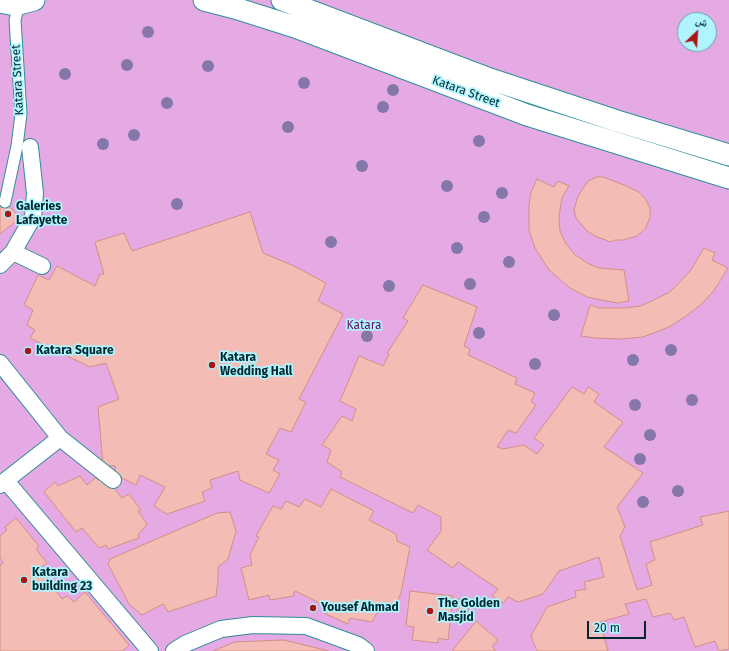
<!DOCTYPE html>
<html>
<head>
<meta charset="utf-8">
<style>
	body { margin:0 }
	#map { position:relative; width:729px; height:651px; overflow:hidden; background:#aff4ff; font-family:"Fira Sans","Noto Naskh Arabic",sans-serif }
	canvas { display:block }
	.north { position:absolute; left:677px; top:12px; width:40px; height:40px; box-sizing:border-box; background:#aff4ff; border:1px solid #69a2ab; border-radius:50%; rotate:25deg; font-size:11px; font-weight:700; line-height:16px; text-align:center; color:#00282e }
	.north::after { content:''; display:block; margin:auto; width:14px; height:18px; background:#a91614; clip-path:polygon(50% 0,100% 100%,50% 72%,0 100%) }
	.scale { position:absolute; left:587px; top:621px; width:59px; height:18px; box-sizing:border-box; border:2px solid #00282e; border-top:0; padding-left:5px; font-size:12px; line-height:14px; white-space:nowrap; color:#00282e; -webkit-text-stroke:3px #aff4ff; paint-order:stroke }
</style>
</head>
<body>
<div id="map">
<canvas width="729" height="651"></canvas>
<div class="north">ش</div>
<div class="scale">20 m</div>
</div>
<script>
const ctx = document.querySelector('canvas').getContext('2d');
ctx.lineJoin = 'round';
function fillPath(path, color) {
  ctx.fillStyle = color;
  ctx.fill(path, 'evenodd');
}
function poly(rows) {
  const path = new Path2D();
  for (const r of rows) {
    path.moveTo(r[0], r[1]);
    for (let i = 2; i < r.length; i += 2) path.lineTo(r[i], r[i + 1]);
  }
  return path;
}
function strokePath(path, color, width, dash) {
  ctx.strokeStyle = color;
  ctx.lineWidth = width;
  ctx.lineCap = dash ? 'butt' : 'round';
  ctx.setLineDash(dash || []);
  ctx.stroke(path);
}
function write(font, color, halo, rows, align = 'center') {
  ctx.font = font + ' "Fira Sans",sans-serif';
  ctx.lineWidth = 3.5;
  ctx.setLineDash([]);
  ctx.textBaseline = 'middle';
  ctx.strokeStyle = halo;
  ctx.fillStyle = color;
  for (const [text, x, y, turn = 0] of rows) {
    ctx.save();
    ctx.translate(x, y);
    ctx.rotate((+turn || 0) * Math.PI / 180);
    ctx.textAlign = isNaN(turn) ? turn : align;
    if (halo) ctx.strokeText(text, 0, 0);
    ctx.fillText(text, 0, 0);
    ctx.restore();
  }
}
fillPath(poly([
	[0,0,729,0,729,651,0,651],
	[685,20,709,20,709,44,685,44]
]), '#e5aae3');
const building = poly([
	[597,177,603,177,624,185,639,192,646,200,650,208,650,218,645,229,637,236,623,240,615,240,611,242,595,236,587,231,576,218,574,210,578,196,588,181,597,177],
	[537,179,554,187,558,181,569,186,562,198,559,216,560,231,565,242,574,254,587,263,599,268,624,270,629,301,617,303,587,297,570,288,549,270,535,248,529,230,529,205,531,192,537,179],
	[0,196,20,218,0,234,0,196],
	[250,212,263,253,294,266,326,283,318,301,343,314,299,399,306,402,291,432,280,428,266,454,279,460,273,470,280,474,269,493,240,480,238,471,210,480,212,488,202,492,205,501,167,514,154,506,165,487,140,475,136,485,116,475,115,466,103,465,98,407,119,399,106,363,90,367,30,338,35,330,27,325,33,310,24,305,38,275,49,280,57,266,95,286,100,274,104,274,95,242,124,233,132,251,250,212],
	[704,248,715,253,712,260,728,268,715,289,702,304,686,316,669,327,643,337,621,339,595,338,581,336,590,305,599,308,624,308,641,306,668,293,674,288,691,270,704,248],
	[423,285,477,307,464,346,470,349,468,355,517,378,515,384,535,393,531,402,536,405,516,433,508,430,497,447,503,449,524,445,537,454,544,445,534,438,572,387,584,394,588,387,599,394,594,402,623,422,604,447,643,473,617,507,625,527,620,536,637,590,652,585,646,564,655,560,650,542,703,525,700,517,729,511,729,649,719,651,715,641,695,647,684,617,674,620,670,613,653,617,646,599,625,604,629,614,600,622,608,651,537,651,531,636,547,607,576,597,575,591,586,589,584,582,604,577,599,557,559,571,543,594,518,602,508,597,503,603,492,596,498,589,458,562,453,568,427,550,441,531,441,517,418,505,413,513,340,477,342,472,327,462,331,450,322,445,342,416,352,421,356,409,340,401,359,356,383,366,389,354,387,353,408,321,403,318,423,285],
	[80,476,87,485,95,478,111,484,122,498,129,494,141,510,138,511,147,524,138,535,139,538,108,549,106,545,99,548,82,528,76,532,44,492,55,482,58,486,80,476],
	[331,489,374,511,369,520,396,534,397,541,410,547,401,593,393,612,379,609,372,622,350,618,348,624,326,614,328,607,295,591,293,596,270,600,269,595,249,600,241,568,252,565,250,555,259,537,256,536,273,506,281,509,286,501,299,507,305,499,321,507,331,489],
	[230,512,236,531,228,559,218,567,218,580,216,596,168,612,163,604,142,615,129,604,108,564,110,559,217,513,230,512],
	[16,518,39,546,36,549,47,563,39,568,62,599,67,596,74,602,85,592,129,645,123,651,0,651,0,565,3,563,0,558,0,536,7,530,5,527,16,518],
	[410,591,453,596,448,640,438,638,438,643,412,640,414,627,406,626,410,591],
	[458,599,469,600,468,611,457,610,458,599],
	[476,621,498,640,492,647,496,651,452,651,476,621],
	[284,640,329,651,213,651,235,642,284,640]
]);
fillPath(building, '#f3bdb5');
strokePath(building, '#d48e84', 1);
const service = poly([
	[5,202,17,146,21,114,15,20,19,4]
]);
const pedestrian = poly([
	[13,252,42,266],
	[0,265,13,252,33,217,35,193,30,147],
	[0,363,60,438,113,480],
	[6,481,150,651],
	[0,485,60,438],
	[174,651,185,644,221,629,253,625,306,626,358,645,366,651]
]);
const minor = poly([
	[204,0,235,8,295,27,527,115,729,178],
	[282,0,490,79,617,121,729,155],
	[0,2,10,4,19,4,34,0]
]);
strokePath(service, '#2f8d9a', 13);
strokePath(pedestrian, '#2f8d9a', 18);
strokePath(minor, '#2f8d9a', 23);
strokePath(service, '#fff', 11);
strokePath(pedestrian, '#fff', 16);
strokePath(minor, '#fff', 21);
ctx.fillStyle = '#8677aa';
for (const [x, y] of [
	[148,32],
	[127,65],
	[208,66],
	[65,74],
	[304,83],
	[393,90],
	[167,103],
	[383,107],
	[288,127],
	[134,135],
	[479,141],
	[103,144],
	[362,166],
	[447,186],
	[502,193],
	[177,204],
	[484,217],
	[331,242],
	[457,248],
	[509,262],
	[470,284],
	[389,286],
	[554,315],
	[479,333],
	[367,336],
	[671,350],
	[633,360],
	[535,364],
	[692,400],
	[635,405],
	[650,435],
	[640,459],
	[678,491],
	[643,502]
]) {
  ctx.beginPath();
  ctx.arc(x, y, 6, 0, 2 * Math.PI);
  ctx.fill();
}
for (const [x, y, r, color] of [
	[8,214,4,"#a91614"],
	[28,351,4,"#a91614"],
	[212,365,4,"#a91614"],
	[24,580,4,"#a91614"],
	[313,608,4,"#a91614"],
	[430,611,4,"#a91614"]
]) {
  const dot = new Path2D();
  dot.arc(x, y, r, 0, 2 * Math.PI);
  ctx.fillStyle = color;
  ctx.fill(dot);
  strokePath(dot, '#aff4ff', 1.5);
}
write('12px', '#00282e', '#aff4ff', [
	["Katara Street",18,80,-93],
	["Katara Street",466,92,20]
]);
write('bold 12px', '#00282e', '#aff4ff', [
	["Galeries",16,207],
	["Lafayette",16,221],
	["Katara Square",36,351],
	["Katara",220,358],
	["Wedding Hall",220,372],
	["Katara",32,573],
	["building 23",32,587],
	["The Golden",438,604],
	["Masjid",438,618],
	["Yousef Ahmad",321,608]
], 'left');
write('12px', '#641064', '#aff4ff', [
	["Katara",364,326]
]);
</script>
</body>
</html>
